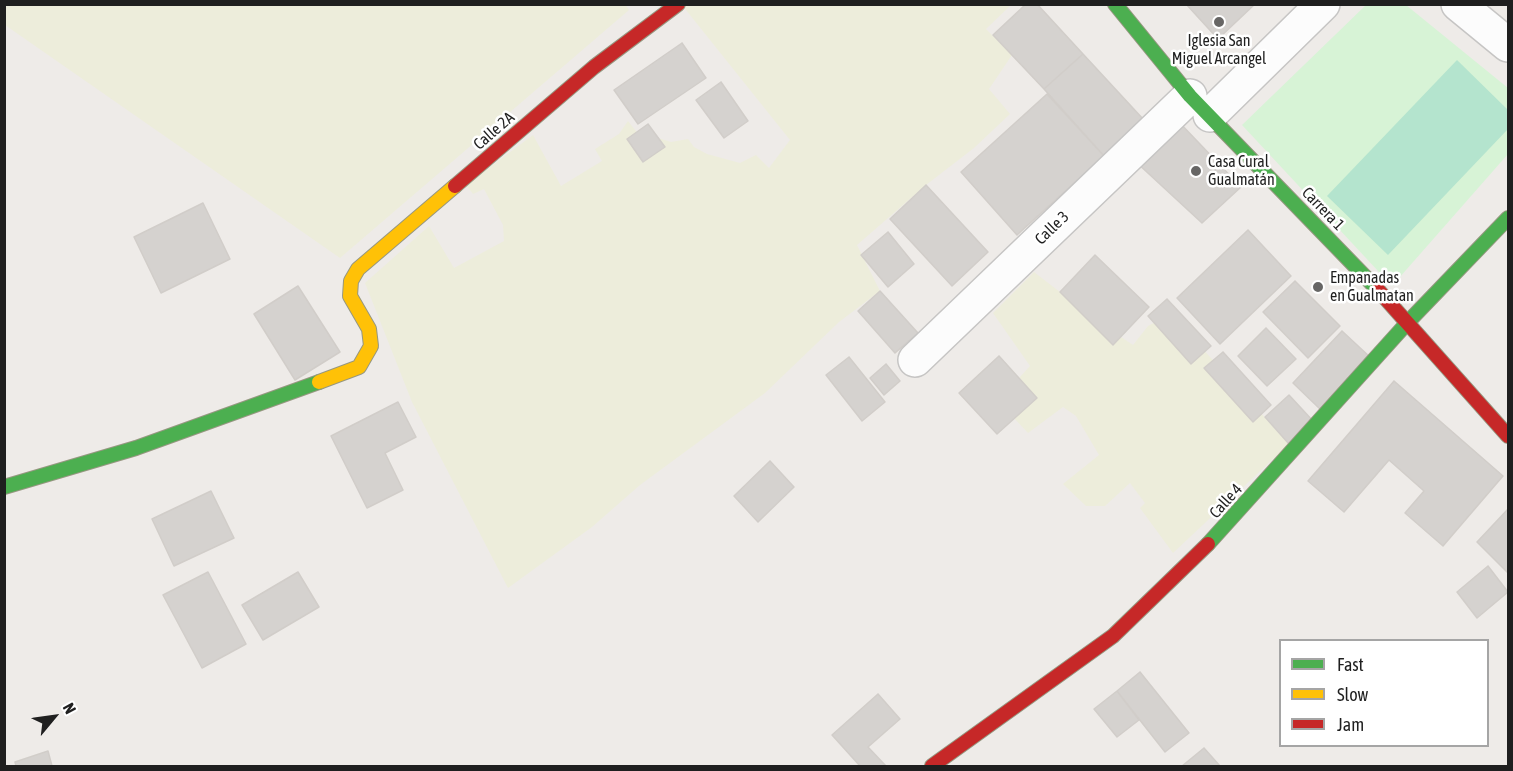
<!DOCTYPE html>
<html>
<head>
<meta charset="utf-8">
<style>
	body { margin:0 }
	#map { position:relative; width:1513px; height:771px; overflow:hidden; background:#eeebe8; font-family:"Asap Condensed",sans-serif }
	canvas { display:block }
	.frame { position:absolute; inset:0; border:6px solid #1f1f1f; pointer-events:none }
	.legend { position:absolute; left:1279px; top:639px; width:210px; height:108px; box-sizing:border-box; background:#fff; border:2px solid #a5a5a5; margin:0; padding:8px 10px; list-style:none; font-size:18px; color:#1f1f1f }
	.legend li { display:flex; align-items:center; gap:12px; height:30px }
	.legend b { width:30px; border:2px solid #a5a5a5 }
	.north { position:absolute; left:24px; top:687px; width:60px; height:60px; -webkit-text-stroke:4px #fff; paint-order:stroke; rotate:61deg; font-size:16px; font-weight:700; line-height:24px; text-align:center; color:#1f1f1f }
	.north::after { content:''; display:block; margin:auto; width:21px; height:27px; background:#1f1f1f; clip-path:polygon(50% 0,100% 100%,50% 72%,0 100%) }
</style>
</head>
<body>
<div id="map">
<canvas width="1513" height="771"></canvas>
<div class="frame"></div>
<ul class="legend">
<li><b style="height:8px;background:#4caf50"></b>Fast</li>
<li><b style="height:8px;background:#ffc107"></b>Slow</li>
<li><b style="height:8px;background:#c62828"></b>Jam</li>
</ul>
<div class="north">N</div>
</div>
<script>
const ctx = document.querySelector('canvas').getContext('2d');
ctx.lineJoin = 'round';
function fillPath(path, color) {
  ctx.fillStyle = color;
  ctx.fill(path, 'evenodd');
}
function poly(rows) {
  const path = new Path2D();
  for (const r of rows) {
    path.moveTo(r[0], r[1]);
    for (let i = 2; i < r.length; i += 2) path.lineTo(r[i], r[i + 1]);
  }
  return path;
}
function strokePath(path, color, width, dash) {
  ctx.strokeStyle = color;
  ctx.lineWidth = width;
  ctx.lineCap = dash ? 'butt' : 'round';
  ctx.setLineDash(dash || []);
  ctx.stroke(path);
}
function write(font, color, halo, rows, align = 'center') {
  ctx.font = font + ' "Asap Condensed",sans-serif';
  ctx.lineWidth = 5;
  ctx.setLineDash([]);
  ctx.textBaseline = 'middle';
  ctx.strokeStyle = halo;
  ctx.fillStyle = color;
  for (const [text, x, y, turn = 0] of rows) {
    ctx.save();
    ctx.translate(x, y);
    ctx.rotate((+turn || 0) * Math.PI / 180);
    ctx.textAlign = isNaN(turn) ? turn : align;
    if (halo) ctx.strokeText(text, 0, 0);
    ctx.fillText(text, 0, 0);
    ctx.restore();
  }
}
fillPath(poly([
	[5,4,625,4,629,10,340,258,5,25],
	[682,5,1011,5,986,29,1012,55,989,89,1010,114,974,148,926,185,857,245,880,291,839,322,765,393,640,485,592,527,508,588,412,402,365,283,429,226,454,268,504,241,503,225,484,189,473,194,466,185,533,135,561,186,602,161,595,149,619,134,628,121,647,145,658,138,671,142,688,139,694,147,707,154,740,163,756,155,769,168,790,140],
	[1034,272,1060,292,1113,345,1121,337,1133,345,1148,326,1171,314,1289,444,1173,553,1140,508,1145,503,1130,483,1105,506,1086,506,1063,484,1099,455,1076,416,1063,407,1028,433,998,401,1030,366,993,313]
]), '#ededdb');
fillPath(poly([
	[1366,5,1406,5,1508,88,1508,154,1392,286,1242,125]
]), '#d7f3d6');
fillPath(poly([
	[1457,60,1508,110,1508,129,1388,255,1327,196]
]), '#b4e4ce');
const building = poly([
	[1026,4,1037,4,1083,54,1044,89,993,35,1026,4],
	[1186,4,1255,4,1218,39,1186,4],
	[682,43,706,78,638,124,614,90,682,43],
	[1083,54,1144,120,1104,156,1044,89,1083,54],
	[721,82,748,121,724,138,696,100,721,82],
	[1047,94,1104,156,1017,235,961,172,1047,94],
	[1178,121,1241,187,1202,223,1136,162,1178,121],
	[648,124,665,147,643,162,627,139,648,124],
	[926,185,988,252,952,286,890,219,926,185],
	[203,203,230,259,161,293,134,237,203,203],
	[1248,230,1291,276,1220,344,1177,298,1248,230],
	[888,232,914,264,888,287,861,255,888,232],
	[1095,255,1149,307,1113,345,1060,292,1095,255],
	[1295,281,1340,326,1308,358,1263,312,1295,281],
	[298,286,340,352,295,380,254,314,298,286],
	[880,291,918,333,895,353,858,311,880,291],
	[1167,299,1211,346,1191,364,1148,316,1167,299],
	[1266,328,1296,359,1267,386,1238,356,1266,328],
	[1342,331,1371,358,1321,410,1293,383,1342,331],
	[1223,352,1271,405,1253,422,1204,368,1223,352],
	[999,356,1037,398,997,434,959,393,999,356],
	[849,357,885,402,862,421,826,375,849,357],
	[886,364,900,381,884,395,870,378,886,364],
	[1394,381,1503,476,1443,546,1405,513,1424,491,1389,460,1344,512,1308,481,1394,381],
	[1289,395,1314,422,1289,444,1265,417,1289,395],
	[398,402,416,437,385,453,403,490,367,508,331,436,398,402],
	[770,461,794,487,758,522,734,496,770,461],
	[211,491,234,538,174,566,152,519,211,491],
	[1508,509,1508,573,1477,542,1508,509],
	[1488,566,1508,592,1477,618,1457,592,1488,566],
	[208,572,246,644,202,668,163,595,208,572],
	[298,572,319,607,263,640,242,605,298,572],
	[1140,672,1189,733,1165,752,1117,691,1140,672],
	[1117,691,1139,720,1117,737,1094,709,1117,691],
	[878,694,900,719,868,747,886,766,860,766,832,735,878,694],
	[1204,748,1220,766,1182,766,1204,748],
	[48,751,52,766,16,766,15,762,48,751]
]);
fillPath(building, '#d5d2cf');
strokePath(building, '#d1cdc9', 1.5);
const street = poly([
	[1458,4,1508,45],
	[1210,115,1323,4],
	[915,360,1190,96]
]);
const fast = poly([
	[1115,4,1190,96,1378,290],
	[4,487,136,448,319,382],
	[1208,544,1408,322,1508,218]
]);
const slow = poly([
	[319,382,359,367,371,346,369,329,350,296,351,281,358,269,455,186]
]);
const jam = poly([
	[455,186,594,67,678,4],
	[1378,290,1508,436],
	[932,766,1113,636,1208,544]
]);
strokePath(street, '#c6c5c4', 36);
strokePath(fast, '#969780', 16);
strokePath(slow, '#969780', 16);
strokePath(jam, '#969780', 16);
strokePath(street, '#fcfcfc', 33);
strokePath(fast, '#4caf50', 14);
strokePath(slow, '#ffc107', 14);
strokePath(jam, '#c62828', 14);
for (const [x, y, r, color] of [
	[1219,22,6,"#676665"],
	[1196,171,6,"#676665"],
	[1318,287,6,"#676665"]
]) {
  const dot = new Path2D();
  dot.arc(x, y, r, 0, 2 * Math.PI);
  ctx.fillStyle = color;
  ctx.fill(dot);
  strokePath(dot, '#fff', 2);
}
write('16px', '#1f1f1f', '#fff', [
	["Iglesia San",1219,41,"center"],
	["Miguel Arcangel",1219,59,"center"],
	["Casa Cural",1208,162],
	["Gualmatán",1208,180],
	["Empanadas",1330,278],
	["en Gualmatan",1330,296]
], 'left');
write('16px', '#1f1f1f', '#fff', [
	["Calle 2A",494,131,-41],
	["Carrera 1",1323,209,46],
	["Calle 3",1052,228,-44],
	["Calle 4",1226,501,-48]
]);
</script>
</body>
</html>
